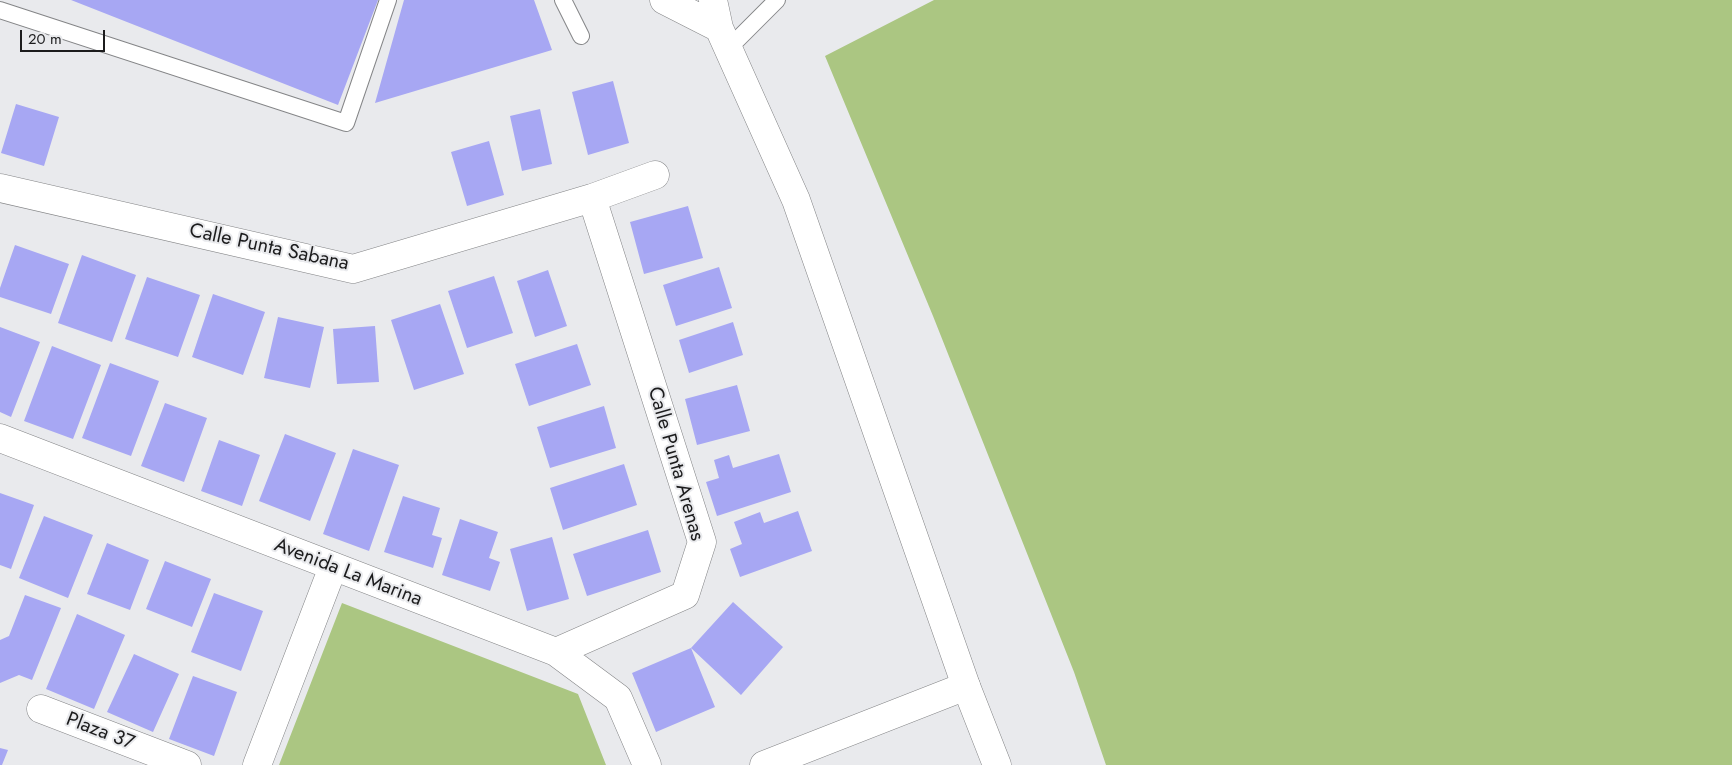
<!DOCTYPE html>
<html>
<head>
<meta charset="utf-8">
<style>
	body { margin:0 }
	#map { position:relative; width:1732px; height:765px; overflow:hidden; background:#e9eaed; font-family:Jost,sans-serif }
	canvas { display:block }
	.scale { position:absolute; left:20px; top:30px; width:85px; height:22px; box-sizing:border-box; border:2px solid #1c1c1d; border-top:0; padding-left:6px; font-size:15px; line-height:18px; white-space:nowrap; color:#1c1c1d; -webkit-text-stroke:4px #e9eaed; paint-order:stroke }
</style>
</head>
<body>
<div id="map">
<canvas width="1732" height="765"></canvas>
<div class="scale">20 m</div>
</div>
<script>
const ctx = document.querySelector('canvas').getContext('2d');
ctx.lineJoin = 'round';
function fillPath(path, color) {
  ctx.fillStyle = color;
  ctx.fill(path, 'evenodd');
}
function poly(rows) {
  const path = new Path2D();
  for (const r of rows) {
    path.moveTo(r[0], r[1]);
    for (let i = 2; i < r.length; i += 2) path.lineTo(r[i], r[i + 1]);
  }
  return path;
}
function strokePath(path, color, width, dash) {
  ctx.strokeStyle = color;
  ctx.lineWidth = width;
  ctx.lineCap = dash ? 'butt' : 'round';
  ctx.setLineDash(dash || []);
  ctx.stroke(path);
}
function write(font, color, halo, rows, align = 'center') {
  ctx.font = font + ' Jost,sans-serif';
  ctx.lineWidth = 4;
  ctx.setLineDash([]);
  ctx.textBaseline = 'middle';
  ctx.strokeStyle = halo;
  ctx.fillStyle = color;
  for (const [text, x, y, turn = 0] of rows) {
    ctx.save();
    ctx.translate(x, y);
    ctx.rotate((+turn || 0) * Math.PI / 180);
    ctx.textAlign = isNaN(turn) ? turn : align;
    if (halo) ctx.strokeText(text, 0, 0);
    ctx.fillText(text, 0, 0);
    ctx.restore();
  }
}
fillPath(poly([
	[934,0,1732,0,1732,765,1106,765,1074,672,933,316,825,56],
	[342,603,578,694,606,765,279,765]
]), '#abc682');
fillPath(poly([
	[71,0,378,0,338,105],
	[404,0,534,0,552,50,375,103],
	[613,81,629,143,588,155,572,92],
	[16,104,59,117,44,166,1,153],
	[540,109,552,164,522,171,510,116],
	[489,141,504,195,467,206,451,152],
	[688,206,703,258,644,274,630,222],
	[15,245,69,264,51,314,0,297,0,288],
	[82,255,136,275,112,342,58,323],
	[719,267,732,308,676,326,663,285],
	[548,270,567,326,535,337,517,281],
	[494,276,513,333,467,348,448,291],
	[147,277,200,295,178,357,125,339],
	[213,294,265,312,243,375,192,357],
	[440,304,464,374,414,390,391,320],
	[278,317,324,327,310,388,264,378],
	[733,322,743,355,689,373,679,340],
	[375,326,379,382,337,384,333,329],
	[0,327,40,342,11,417,0,412],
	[577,344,591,385,529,406,515,364],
	[52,346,101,365,73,439,24,421],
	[110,363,159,381,131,456,82,438],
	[737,385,750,431,697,445,685,399],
	[165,403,207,418,184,482,141,466],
	[604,406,616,448,550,468,537,427],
	[285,434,336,453,310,521,259,501],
	[219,440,260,455,242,506,201,491],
	[353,449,399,465,369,551,323,534],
	[779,454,791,492,717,516,706,482,719,478,714,460,729,455,733,468],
	[624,464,637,505,563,530,550,488],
	[0,493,34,505,11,569,0,565],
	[403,496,440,508,432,535,442,538,433,568,384,552],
	[798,511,812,551,740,577,730,549,742,544,734,522,760,512,764,523],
	[44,516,93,535,68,598,19,578],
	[460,519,498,532,489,558,500,562,490,591,442,575],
	[648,530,661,572,587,596,573,554],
	[552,537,569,599,527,611,510,549],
	[107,543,149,560,130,610,87,594],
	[165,561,211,579,192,627,146,609],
	[214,593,263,611,241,671,191,652],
	[25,595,61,608,32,680,19,675,0,683,0,640,9,636],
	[733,602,783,647,741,695,691,648,715,707,656,732,632,673,691,648],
	[77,614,125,635,94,709,46,689],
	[134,654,179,674,153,732,107,712],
	[193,676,237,692,214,756,169,739],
	[0,748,8,750,2,765,0,765]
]), '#a7a7f3');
const lane = poly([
	[563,0,581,36],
	[0,10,346,123,388,0],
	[729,48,777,0]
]);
const street = poly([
	[0,188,353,269,592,198,655,175],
	[0,438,556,652,618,698,647,765],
	[556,652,685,595,702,542,592,198],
	[41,709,187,765],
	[257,765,333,567],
	[764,765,966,686]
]);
const secondary = poly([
	[664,0,719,28],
	[713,0,719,28,796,200,966,686,997,765]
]);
strokePath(lane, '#848587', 18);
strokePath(street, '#848587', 29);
strokePath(secondary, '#848587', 29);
strokePath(lane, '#fff', 16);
strokePath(street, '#fff', 28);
strokePath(secondary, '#fff', 28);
write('20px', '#1c1c1d', '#e9eaed', [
	["Calle Punta Sabana",269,248,12],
	["Calle Punta Arenas",675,464,74],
	["Avenida La Marina",348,573,21],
	["Plaza 37",100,732,21]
]);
</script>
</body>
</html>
